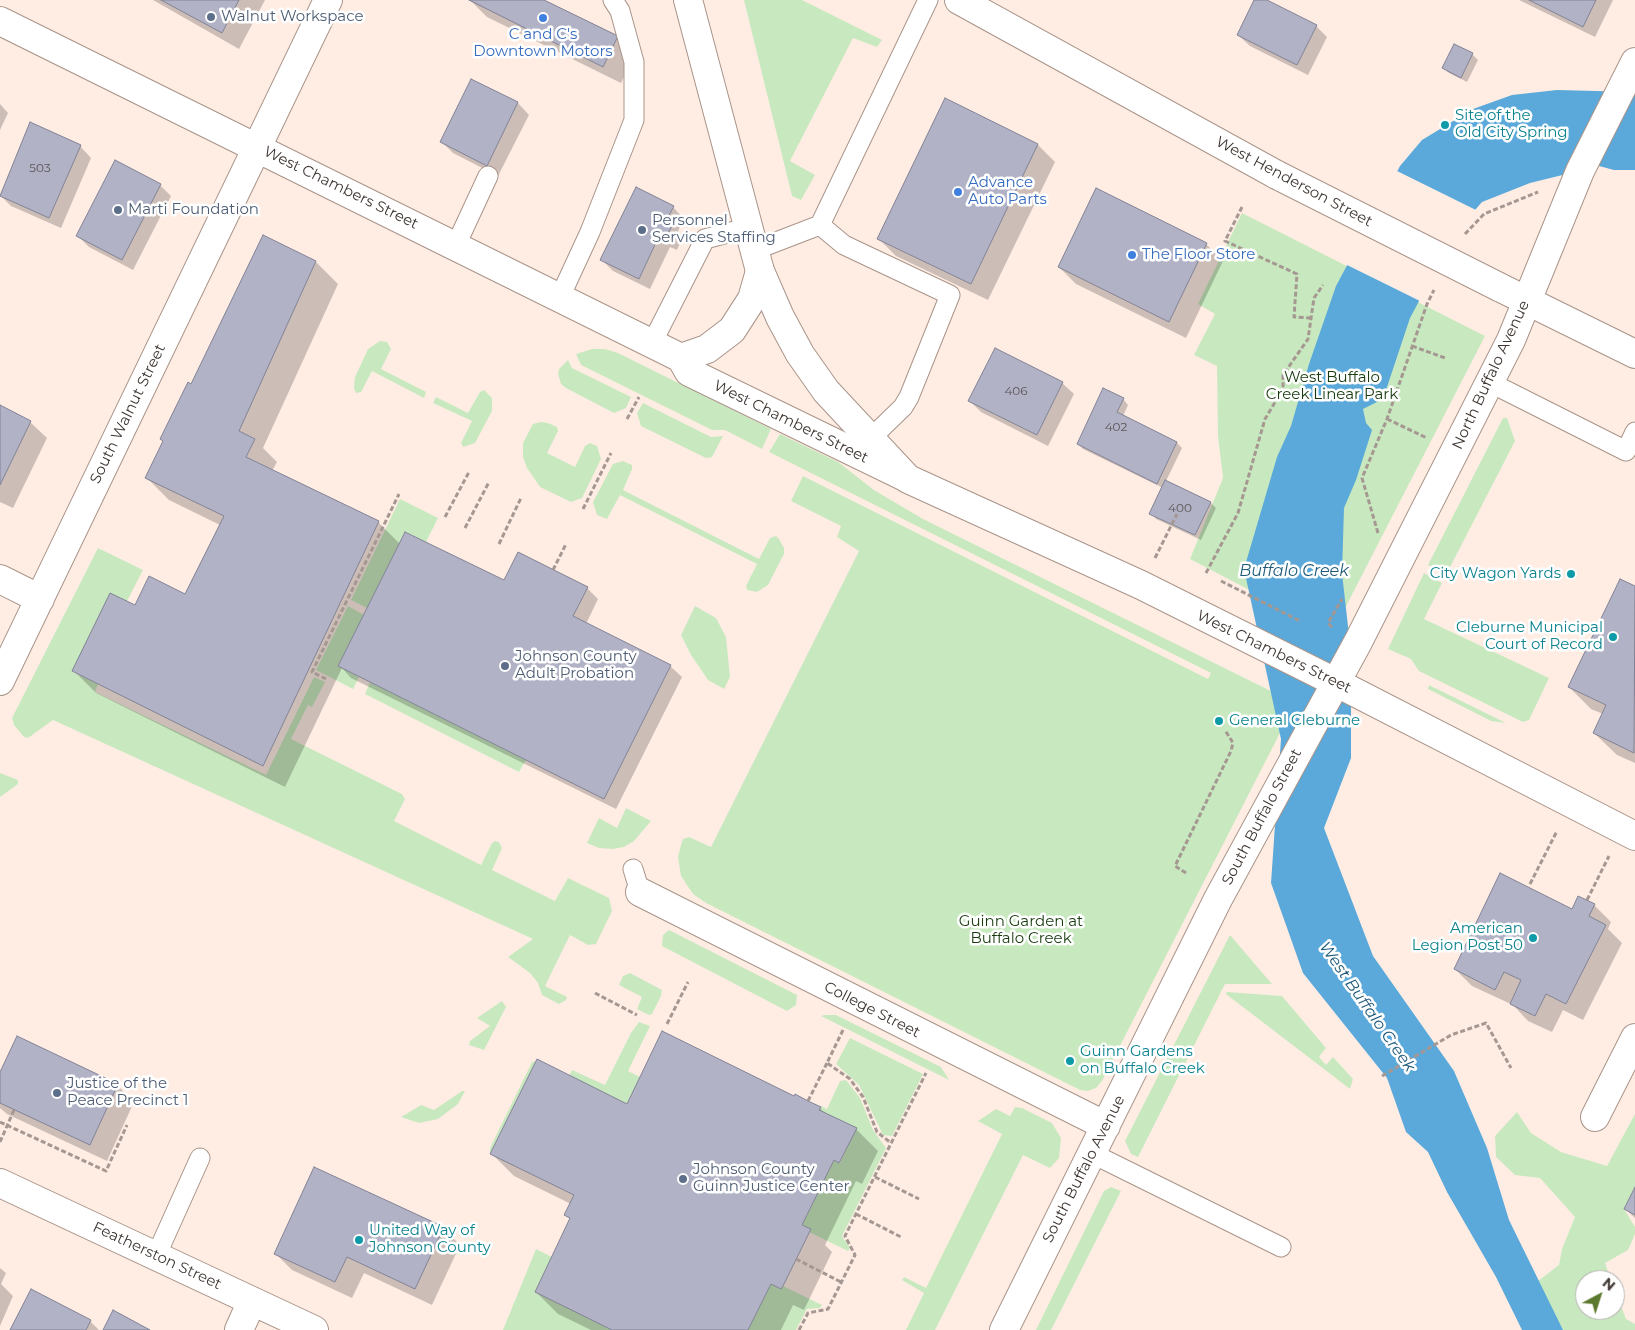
<!DOCTYPE html>
<html>
<head>
<meta charset="utf-8">
<style>
	body { margin:0 }
	#map { position:relative; width:1635px; height:1330px; overflow:hidden; background:#ffede4; font-family:Montserrat,sans-serif }
	canvas { display:block }
	.north { position:absolute; left:1575px; top:1270px; width:50px; height:50px; box-sizing:border-box; background:#fff; border:1px solid #b2afad; border-radius:50%; rotate:40deg; font-size:14px; font-weight:700; line-height:20px; text-align:center; color:#3f3632 }
	.north::after { content:''; display:block; margin:auto; width:18px; height:22px; background:#5c7a2f; clip-path:polygon(50% 0,100% 100%,50% 72%,0 100%) }
</style>
</head>
<body>
<div id="map">
<canvas width="1635" height="1330"></canvas>
<div class="north">N</div>
</div>
<script>
const ctx = document.querySelector('canvas').getContext('2d');
ctx.lineJoin = 'round';
function fillPath(path, color) {
  ctx.fillStyle = color;
  ctx.fill(path, 'evenodd');
}
function poly(rows) {
  const path = new Path2D();
  for (const r of rows) {
    path.moveTo(r[0], r[1]);
    for (let i = 2; i < r.length; i += 2) path.lineTo(r[i], r[i + 1]);
  }
  return path;
}
function strokePath(path, color, width, dash) {
  ctx.strokeStyle = color;
  ctx.lineWidth = width;
  ctx.lineCap = dash ? 'butt' : 'round';
  ctx.setLineDash(dash || []);
  ctx.stroke(path);
}
function write(font, color, halo, rows, align = 'center') {
  ctx.font = font + ' Montserrat,sans-serif';
  ctx.lineWidth = 5;
  ctx.setLineDash([]);
  ctx.textBaseline = 'middle';
  ctx.strokeStyle = halo;
  ctx.fillStyle = color;
  for (const [text, x, y, turn = 0] of rows) {
    ctx.save();
    ctx.translate(x, y);
    ctx.rotate((+turn || 0) * Math.PI / 180);
    ctx.textAlign = isNaN(turn) ? turn : align;
    if (halo) ctx.strokeText(text, 0, 0);
    ctx.fillText(text, 0, 0);
    ctx.restore();
  }
}
fillPath(poly([
	[744,0,802,0,882,40,877,47,853,38,790,161,815,175,801,200,792,196],
	[1242,213,1485,336,1340,618,1301,617,1190,559,1223,478,1218,436,1217,366,1194,355,1215,314,1198,304],
	[380,341,387,342,391,349,381,369,426,392,424,398,372,371,361,392,356,393,354,388,355,377,368,349],
	[592,349,605,349,618,353,771,429,762,449,725,430,712,430,581,365,576,354],
	[568,360,572,368,631,397,626,408,614,413,566,388,561,384,558,374,559,369],
	[484,390,492,398,492,411,475,443,463,447,461,443,472,421,433,403,436,397,468,413,480,392],
	[643,403,711,437,723,436,712,457,706,458,641,426,637,413],
	[1503,418,1507,418,1515,441,1446,575,1428,565],
	[541,422,548,423,557,427,558,431,547,453,575,467,585,446,590,443,597,446,601,459,582,498,571,502,540,487,527,468,523,457,523,443,533,424],
	[780,434,838,462,874,490,923,519,1275,693,1281,731,1102,1081,1096,1088,1088,1091,1080,1090,706,903,693,894,681,876,678,857,681,845,683,839,689,837,711,847,859,551,837,537,841,526,791,501,803,476,1208,679,1211,673,769,452],
	[623,461,632,465,632,469,623,490,759,559,770,538,776,536,779,539,784,548,784,554,768,585,757,592,747,590,746,586,757,564,620,495,607,519,597,515,593,502,613,464],
	[400,499,438,518,426,542,405,532,367,608,351,600],
	[98,548,143,570,127,601,73,672,98,684,95,692,266,775,314,677,325,682,312,707,308,705,291,739,402,794,405,799,394,821,481,865,492,843,495,841,499,842,502,848,492,870,555,901,568,878,609,898,612,911,596,944,588,945,570,935,545,986,567,997,566,1000,559,1004,542,995,538,983,530,973,508,957,533,939,53,720,28,738,24,737,14,725,12,718],
	[1424,573,1442,583,1424,619,1549,678,1529,720,1523,722,1419,671,1411,659,1388,649],
	[348,606,364,615,338,666,359,677,353,689,316,670],
	[695,606,716,618,726,637,730,677,724,689,708,680,691,655,681,635],
	[370,682,526,760,519,772,365,694],
	[1429,685,1506,723,1491,721,1428,689],
	[0,773,18,780,18,784,0,797],
	[626,808,651,821,634,841,624,847,613,849,599,848,587,843,599,818,617,828],
	[669,930,797,995,796,1005,787,1011,662,946,663,935],
	[1230,935,1272,984,1225,984,1138,1157,1131,1154,1125,1141],
	[630,973,662,990,661,996,652,1014,649,1015,637,1009,642,997,619,985,623,976],
	[1227,992,1282,996,1326,1048,1319,1057,1326,1065,1333,1057,1353,1079,1350,1089,1226,994],
	[502,1001,506,1007,484,1050,469,1045,470,1041,490,1026,477,1018],
	[825,1015,836,1015,941,1067,949,1080,821,1016],
	[639,1022,650,1026,628,1071,640,1077,627,1104,569,1076,572,1070,605,1085,631,1033],
	[850,1038,923,1074,892,1136,883,1135,859,1085,836,1064],
	[536,1061,490,1153,490,1148,532,1062],
	[846,1080,860,1098,873,1130,886,1148,842,1236,850,1248,848,1251,809,1232,811,1229,802,1225,834,1160,840,1163,856,1128,819,1110,821,1106,827,1109,840,1081],
	[462,1091,465,1091,458,1104,438,1119,419,1123,401,1117,421,1105,434,1110],
	[1015,1107,1022,1108,1052,1123,1061,1138,1059,1158,1050,1168,1023,1155,935,1330,906,1330,924,1293,902,1280,904,1277,926,1288,1002,1134,978,1121,996,1109,1010,1116],
	[1517,1112,1531,1133,1561,1152,1607,1166,1635,1114,1635,1187,1624,1209,1635,1227,1635,1234,1628,1250,1605,1263,1611,1280,1585,1280,1585,1310,1615,1310,1615,1290,1626,1319,1635,1324,1635,1330,1563,1330,1546,1299,1538,1281,1559,1265,1562,1249,1575,1217,1540,1178,1515,1175,1496,1157,1495,1136],
	[1111,1187,1121,1191,1051,1330,1036,1330,1104,1191],
	[536,1249,552,1257,535,1292,612,1330,503,1330],
	[771,1284,781,1289,783,1286,822,1305,820,1308,807,1309,796,1330,748,1330]
]), '#c8e9bf');
fillPath(poly([
	[1557,90,1635,92,1635,170,1614,170,1599,166,1530,183,1482,202,1456,232,1410,318,1383,399,1363,409,1366,423,1372,430,1356,480,1344,508,1342,573,1351,653,1351,758,1324,828,1373,956,1454,1071,1487,1148,1509,1220,1563,1330,1522,1330,1496,1277,1447,1192,1428,1152,1406,1132,1387,1078,1303,973,1286,925,1271,883,1281,739,1244,569,1277,457,1291,426,1309,364,1336,286,1400,166,1422,140,1473,109,1512,95]
]), '#5aa9da');
fillPath(poly([
	[1395,170,1478,211,1458,234,1422,302,1345,264]
]), '#ffede4');
fillPath(poly([
	[153,0,265,0,239,49],
	[470,0,541,0,618,37,635,54,621,83,487,17],
	[1256,0,1264,0,1316,26,1327,37,1308,75,1250,46,1238,35],
	[1519,0,1613,0,1595,37],
	[1472,54,1478,60,1467,82,1449,73,1443,68],
	[472,80,518,103,529,115,498,176,453,153,442,142],
	[946,100,1038,145,1055,162,988,300,896,256,879,239],
	[0,104,8,113,0,130],
	[31,124,80,146,91,158,61,228,11,206,0,195],
	[160,185,171,196,133,270,89,247,78,236],
	[673,207,684,219,678,231,683,236,677,250,670,247,650,289,613,271,601,259],
	[1206,244,1223,261,1186,338,1076,284,1059,267],
	[316,262,338,284,263,448,277,462,272,471,378,522,400,544,504,582,587,588,598,599,586,624,670,666,682,677,616,809,351,678,342,668,285,787,96,693,74,671,136,607,185,595,220,525,169,500,147,478,192,386],
	[1062,383,1074,394,1048,446,981,412,970,401],
	[1123,399,1128,405,1123,416,1177,443,1182,448,1166,481,1211,503,1216,508,1201,540,1156,519,1151,513,1163,488,1083,449,1078,444],
	[0,407,30,422,47,438,13,508,0,502],
	[1620,581,1635,588,1635,763,1617,755,1594,733,1603,714,1591,709,1569,687],
	[1594,905,1611,922,1608,929,1622,943,1583,1020,1563,1010,1552,1032,1528,1021,1513,1005,1472,986,1455,969,1573,910],
	[0,1075,117,1085,134,1102,107,1161,7,1114,0,1108],
	[794,1098,820,1108,826,1114,856,1129,878,1151,862,1184,856,1181,825,1245,832,1252,804,1310,793,1305,781,1330,591,1330,558,1314,536,1292,571,1220,565,1215,571,1204,514,1176,492,1154,627,1106],
	[1635,1190,1635,1218,1625,1209],
	[443,1228,460,1245,432,1305,364,1273,352,1298,292,1270,275,1253],
	[0,1268,6,1273,1,1284,13,1296,0,1326],
	[90,1321,99,1330,11,1330]
]), '#0003');
const building = poly([
	[161,0,239,0,222,33,161,0],
	[469,0,544,0,618,36,603,67,469,0],
	[1254,0,1267,0,1317,25,1297,65,1237,35,1254,0],
	[1529,0,1596,0,1583,27,1529,0],
	[1454,44,1473,53,1461,78,1442,68,1454,44],
	[471,79,518,102,487,166,440,142,471,79],
	[945,98,1038,144,971,284,877,239,945,98],
	[30,122,81,145,49,218,0,196,30,122],
	[115,160,161,184,122,260,76,236,115,160],
	[636,187,674,206,666,221,673,224,665,239,659,236,639,279,600,260,636,187],
	[1096,188,1207,243,1169,322,1058,267,1096,188],
	[263,235,316,261,239,431,255,439,246,457,379,521,263,766,72,671,110,593,135,605,149,576,185,594,224,516,145,478,163,441,160,439,188,382,191,384,263,235],
	[995,348,1063,382,1037,435,968,401,995,348],
	[1103,388,1124,398,1117,412,1177,442,1157,484,1077,444,1103,388],
	[0,405,31,421,0,485,0,405],
	[1165,480,1211,502,1195,535,1149,514,1165,480],
	[405,532,504,580,518,552,588,587,573,616,671,665,604,799,338,666,405,532],
	[1620,579,1635,586,1634,753,1593,733,1606,705,1568,687,1620,579],
	[1500,873,1572,909,1578,896,1595,904,1589,916,1606,925,1566,1004,1546,994,1535,1016,1510,1004,1521,980,1504,972,1495,990,1454,969,1500,873],
	[662,1031,794,1096,795,1094,808,1101,821,1107,819,1110,857,1128,839,1163,834,1160,802,1225,811,1229,783,1286,781,1289,771,1284,748,1330,612,1330,535,1292,570,1218,564,1215,574,1195,490,1154,537,1059,627,1104,662,1031],
	[17,1036,118,1084,90,1145,0,1103,0,1072,17,1036],
	[314,1167,444,1227,415,1289,347,1257,335,1282,274,1254,314,1167],
	[1635,1187,1635,1215,1624,1209,1635,1187],
	[31,1289,91,1320,86,1330,10,1330,31,1289],
	[113,1310,150,1330,103,1330,113,1310]
]);
fillPath(building, '#b1b2c6');
strokePath(building, '#818295', 1);
const lane = poly([
	[456,245,488,176],
	[755,250,820,225],
	[560,297,590,232,634,120,634,62,620,11,613,0],
	[652,343,705,239,750,227],
	[1489,382,1626,451,1635,432],
	[870,439,903,407,909,397,950,295,844,245,820,225,928,0],
	[633,869,640,892],
	[1091,1153,1281,1247],
	[156,1256,200,1158]
]);
const street = poly([
	[0,21,681,358,689,372,907,478],
	[681,358,707,349,732,330,752,299,760,271],
	[0,579,40,599],
	[0,681,328,0],
	[640,892,1106,1126],
	[1595,1117,1635,1038],
	[0,1183,314,1330],
	[239,1330,252,1301],
	[1004,1330,1218,899,1358,642,1511,340,1580,171,1635,62]
]);
const primary = poly([
	[688,0,760,271,780,317,800,354,826,391,908,479,1141,585,1335,682,1635,836],
	[959,0,1277,175],
	[1499,287,1635,354]
]);
strokePath(lane, '#a99489', 21);
strokePath(street, '#a99489', 30);
strokePath(primary, '#a99489', 30);
strokePath(poly([
	[1242,207,1225,241,1297,274,1294,317,1312,318],
	[1465,234,1484,214,1538,192],
	[1412,346,1445,358],
	[627,419,639,397],
	[1387,419,1427,438],
	[583,509,611,453],
	[445,517,469,472],
	[465,528,489,482],
	[1378,533,1362,478,1387,419,1427,304,1434,290],
	[499,544,521,498],
	[1155,558,1177,514],
	[553,570,566,544],
	[1206,573,1238,513,1265,419,1283,389,1283,375,1308,339,1314,298,1323,285],
	[1221,581,1300,621],
	[1332,627,1328,623,1342,599],
	[326,679,312,672,399,494],
	[1186,873,1175,866,1231,751,1233,743,1225,730],
	[1530,884,1557,831],
	[1587,900,1609,856],
	[595,993,637,1015],
	[667,1024,688,982],
	[843,1030,827,1063,850,1079,863,1097,877,1132,891,1143],
	[1382,1076,1451,1035,1486,1023,1511,1068],
	[808,1101,827,1063],
	[0,1122,106,1171,127,1125],
	[0,1142,14,1110],
	[875,1177,919,1199],
	[856,1214,901,1237],
	[796,1259,841,1282],
	[799,1330,808,1313,828,1309,855,1255,845,1236,926,1073]
]), '#a59791', 3, [5, 2.5]);
strokePath(lane, '#fff', 19);
strokePath(street, '#fff', 28);
strokePath(primary, '#fff', 28);
const primaryBridge = poly([
	[1277,175,1499,287]
]);
strokePath(primaryBridge, '#a99489', 30, []);
strokePath(primaryBridge, '#fff', 28);
for (const [x, y, r, color] of [
	[211,17,5,"#5c6f8a"],
	[543,18,5,"#3f7fe0"],
	[1445,125,5,"#0f9aa8"],
	[958,192,5,"#3f7fe0"],
	[118,210,5,"#5c6f8a"],
	[642,230,5,"#5c6f8a"],
	[1132,255,5,"#3f7fe0"],
	[1571,574,5,"#0f9aa8"],
	[1613,637,5,"#0f9aa8"],
	[505,666,5,"#5c6f8a"],
	[1219,721,5,"#0f9aa8"],
	[1533,938,5,"#0f9aa8"],
	[1070,1061,5,"#0f9aa8"],
	[57,1093,5,"#5c6f8a"],
	[683,1179,5,"#5c6f8a"],
	[359,1240,5,"#0f9aa8"]
]) {
  const dot = new Path2D();
  dot.arc(x, y, r, 0, 2 * Math.PI);
  ctx.fillStyle = color;
  ctx.fill(dot);
  strokePath(dot, '#fff', 2);
}
write('12px', '#5c5557', null, [
	["503",40,168],
	["406",1016,391],
	["402",1116,427],
	["400",1180,508]
]);
write('15px', '#4e5e75', '#fff', [
	["Walnut Workspace",221,17],
	["Marti Foundation",128,210],
	["Personnel",652,221],
	["Services Staffing",652,238],
	["Johnson County",515,657],
	["Adult Probation",515,674],
	["Justice of the",67,1084],
	["Peace Precinct 1",67,1101],
	["Johnson County",693,1170],
	["Guinn Justice Center",693,1187]
], 'left');
write('15px', '#366cbe', '#fff', [
	["C and C's",543,35,"center"],
	["Downtown Motors",543,52,"center"],
	["Advance",968,183],
	["Auto Parts",968,200],
	["The Floor Store",1142,255]
], 'left');
write('15px', '#0d838f', '#fff', [
	["Site of the",1455,116],
	["Old City Spring",1455,133],
	["City Wagon Yards",1561,574,"right"],
	["Cleburne Municipal",1603,628,"right"],
	["Court of Record",1603,645,"right"],
	["General Cleburne",1229,721],
	["American",1523,929,"right"],
	["Legion Post 50",1523,946,"right"],
	["Guinn Gardens",1080,1052],
	["on Buffalo Creek",1080,1069],
	["United Way of",369,1231],
	["Johnson County",369,1248]
], 'left');
write('15px', '#3f3632', '#fff', [
	["West Henderson Street",1294,182,28],
	["West Chambers Street",341,188,26],
	["North Buffalo Avenue",1491,375,-65],
	["South Walnut Street",128,414,-64],
	["West Chambers Street",791,422,26],
	["West Chambers Street",1274,652,26],
	["South Buffalo Street",1262,817,-62],
	["College Street",872,1010,27],
	["South Buffalo Avenue",1084,1169,-63],
	["Featherston Street",157,1256,25]
]);
write('15px', '#183a0d', '#fff', [
	["West Buffalo",1332,378],
	["Creek Linear Park",1332,395],
	["Guinn Garden at",1021,922],
	["Buffalo Creek",1021,939]
]);
write('italic 16px', '#1e597a', '#fff', [
	["Buffalo Creek",1294,571],
	["West Buffalo Creek",1367,1007,55]
]);
</script>
</body>
</html>
